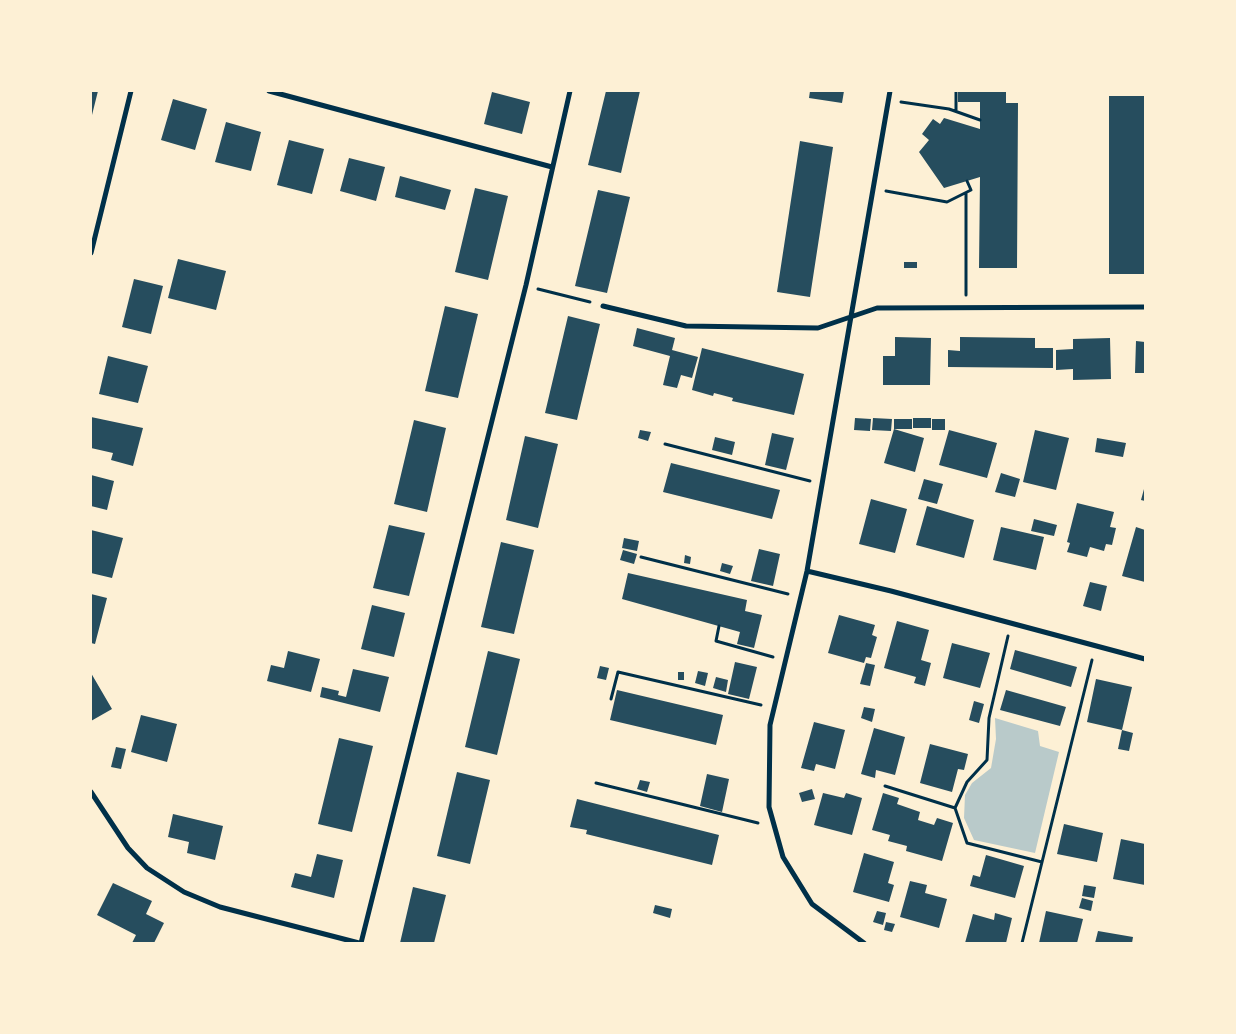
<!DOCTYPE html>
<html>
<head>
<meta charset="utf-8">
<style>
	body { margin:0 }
	#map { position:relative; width:1236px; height:1034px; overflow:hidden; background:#fdf0d5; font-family:"Noto Sans",sans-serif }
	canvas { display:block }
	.frame { position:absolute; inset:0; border:92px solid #fdf0d5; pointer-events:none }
</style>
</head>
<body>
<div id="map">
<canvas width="1236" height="1034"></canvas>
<div class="frame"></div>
</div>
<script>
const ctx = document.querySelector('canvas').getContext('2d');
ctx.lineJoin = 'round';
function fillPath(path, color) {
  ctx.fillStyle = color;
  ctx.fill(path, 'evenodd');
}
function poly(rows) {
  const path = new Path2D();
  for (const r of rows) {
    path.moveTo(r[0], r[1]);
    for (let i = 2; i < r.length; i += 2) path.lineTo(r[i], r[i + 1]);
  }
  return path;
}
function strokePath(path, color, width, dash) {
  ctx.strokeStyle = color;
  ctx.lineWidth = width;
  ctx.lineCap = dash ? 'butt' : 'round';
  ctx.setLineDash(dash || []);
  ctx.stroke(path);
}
fillPath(poly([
	[995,718,1038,731,1040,746,1059,752,1035,853,974,840,964,818,965,795,972,783,991,768,996,739]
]), '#b9caca');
fillPath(poly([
	[91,91,98,91,92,115,91,115],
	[606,91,640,91,621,173,588,165],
	[810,91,844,91,842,103,809,98],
	[958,91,1006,91,1006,103,1018,103,1017,268,979,268,980,177,944,188,919,152,929,140,922,134,933,119,940,124,944,118,980,129,980,102,958,102],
	[492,92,530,102,522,134,484,124],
	[1109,96,1145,96,1145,274,1109,274],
	[173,99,207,109,195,150,161,140],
	[226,122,261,132,251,171,215,162],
	[289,140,324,149,312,194,277,185],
	[800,141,833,147,810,297,777,292],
	[349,158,385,167,376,201,340,191],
	[400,176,451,190,445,210,395,197],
	[475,188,508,196,488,280,455,272],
	[598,190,630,197,607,293,575,286],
	[178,259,226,271,216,310,168,298],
	[904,262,917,262,917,268,904,268],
	[134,279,163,286,151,334,122,327],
	[445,306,478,314,458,398,425,391],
	[568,316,600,324,577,420,545,413],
	[637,328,675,338,672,350,698,357,692,378,681,375,677,388,663,385,670,356,633,346],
	[895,337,931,338,930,385,883,385,883,356,895,356],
	[960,337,1035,338,1035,348,1053,348,1053,368,948,367,948,350,960,351],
	[1110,338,1111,379,1073,380,1073,369,1056,370,1056,350,1073,349,1073,339],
	[1136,341,1145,342,1145,373,1135,373],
	[702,348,804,374,794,415,732,401,733,398,714,393,713,396,692,390],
	[108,356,148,366,138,403,99,394],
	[91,417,143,428,133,466,111,460,113,453,91,448],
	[855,418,871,419,870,431,854,430],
	[873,418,892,419,891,431,872,430],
	[913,418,931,418,931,428,913,428],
	[894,419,912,419,912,429,894,429],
	[932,419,945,419,945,430,932,430],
	[414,420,446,428,427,512,394,504],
	[894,429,924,438,915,472,884,463],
	[640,430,651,432,648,441,638,438],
	[949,430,997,443,987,478,939,465],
	[1035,430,1069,438,1056,490,1023,482],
	[772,433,794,438,786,470,765,465],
	[525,436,558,444,538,528,506,520],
	[715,437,735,442,732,455,712,450],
	[1097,438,1126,443,1123,457,1095,452],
	[671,463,780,490,772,519,663,492],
	[1001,473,1020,479,1015,497,995,492],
	[91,475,114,481,107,510,91,506],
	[924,479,943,484,937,504,918,499],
	[1144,489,1145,489,1145,501,1141,500],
	[871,499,907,509,895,553,859,544],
	[1077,503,1114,512,1110,527,1116,528,1112,545,1106,544,1104,551,1090,547,1087,557,1067,552,1070,543,1067,542],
	[927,506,974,520,964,558,916,545],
	[1034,519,1057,525,1054,536,1031,531],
	[389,525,425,533,409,596,373,588],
	[1001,527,1044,537,1036,570,993,560],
	[1136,527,1145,530,1145,582,1122,576],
	[91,530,123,538,112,578,91,573],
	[624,538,639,541,637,551,622,548],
	[501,542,534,550,514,634,481,627],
	[759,549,780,554,773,586,751,581],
	[623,550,637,554,634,564,620,560],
	[685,555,691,557,690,564,684,563],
	[722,563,733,566,730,574,720,571],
	[628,573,747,600,745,611,762,615,754,648,737,644,740,632,622,599],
	[1090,582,1107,586,1101,611,1083,606],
	[91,594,107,598,95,644,91,643],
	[372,605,405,613,394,657,361,649],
	[839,615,875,625,872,635,877,637,871,658,866,657,864,663,828,653],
	[897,621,929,630,921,660,931,663,925,686,914,683,916,677,884,668],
	[952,643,990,653,980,688,943,678],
	[1015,650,1077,667,1071,687,1010,669],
	[288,651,320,659,311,692,267,681,271,665,284,668],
	[488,651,520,659,497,755,465,747],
	[735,662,757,667,749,699,728,694],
	[866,663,875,665,870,686,860,684],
	[600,666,609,668,606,680,597,678],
	[353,669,389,677,380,712,320,697,322,687,339,691,338,695,346,697],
	[698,671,708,673,705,686,695,683],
	[678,672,684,672,684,680,678,680],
	[91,673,112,709,91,721],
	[716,677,728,680,726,692,713,688],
	[1096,679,1132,687,1122,730,1133,733,1129,751,1118,749,1122,730,1087,722],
	[617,690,723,715,716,745,610,720],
	[1006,690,1066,707,1060,726,1000,710],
	[974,701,984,704,979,723,969,720],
	[864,707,875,709,872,722,861,718],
	[141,715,177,724,167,762,131,752],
	[814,722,845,730,835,769,816,764,814,771,801,768],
	[874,728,905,737,895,775,876,770,875,778,861,774],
	[339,738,373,746,352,832,318,824],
	[930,744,968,754,964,770,958,769,952,792,920,783],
	[116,747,126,749,121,769,111,767],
	[457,772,490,780,470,864,437,856],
	[707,774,729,779,722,812,700,806],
	[640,780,650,782,647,792,637,789],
	[812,789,815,799,802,802,799,793],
	[823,793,844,798,846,793,862,798,852,835,814,825],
	[883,793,899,798,897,804,920,812,918,820,934,825,937,818,953,823,942,861,906,851,907,846,888,841,890,835,872,830],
	[577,799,719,835,712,865,586,834,587,830,570,827],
	[173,814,223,826,215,860,187,853,189,842,168,837],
	[1064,824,1103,833,1097,862,1057,854],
	[1121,839,1145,844,1145,885,1113,879],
	[864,853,894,862,888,883,894,885,889,902,853,892],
	[317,854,343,860,334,898,291,887,295,873,311,877],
	[986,855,1024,866,1015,898,970,886,973,875,980,877],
	[910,881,927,885,925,893,947,899,939,928,900,917],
	[113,883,152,901,146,914,164,923,154,943,132,943,136,935,97,915],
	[1084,885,1096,887,1094,898,1082,896],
	[413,887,446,895,434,943,400,943],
	[1082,898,1093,901,1091,911,1079,908],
	[655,905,672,909,670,918,653,913],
	[877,911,886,913,883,925,873,922],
	[1046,911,1083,919,1077,943,1039,943],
	[995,913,1012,918,1006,943,965,943,973,914,994,920],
	[886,922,895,924,892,932,884,930],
	[1098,931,1133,937,1132,943,1095,943]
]), '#264d5e');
strokePath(poly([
	[901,102,949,109,980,120],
	[956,111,956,91],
	[886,191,947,202,971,190,967,181],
	[538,289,590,302],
	[966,295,966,193],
	[665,444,810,481],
	[641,557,788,594],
	[719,626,716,641,773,657],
	[611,699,618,672,761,705],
	[596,783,758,823],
	[885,786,955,808,967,782,987,760,989,718,1008,636],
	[955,808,967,843,1042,862],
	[1022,943,1092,660]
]), '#003049', 3);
strokePath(poly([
	[269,91,552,167],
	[91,253,131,91],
	[603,306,686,326,818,328,877,308,1145,307],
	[807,571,891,591,1145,659],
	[91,792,128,848,147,868,184,892,220,907,359,943],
	[361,943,526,285,570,91],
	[864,943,812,904,783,857,769,807,770,725,807,571,890,91]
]), '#003049', 5);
</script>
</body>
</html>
